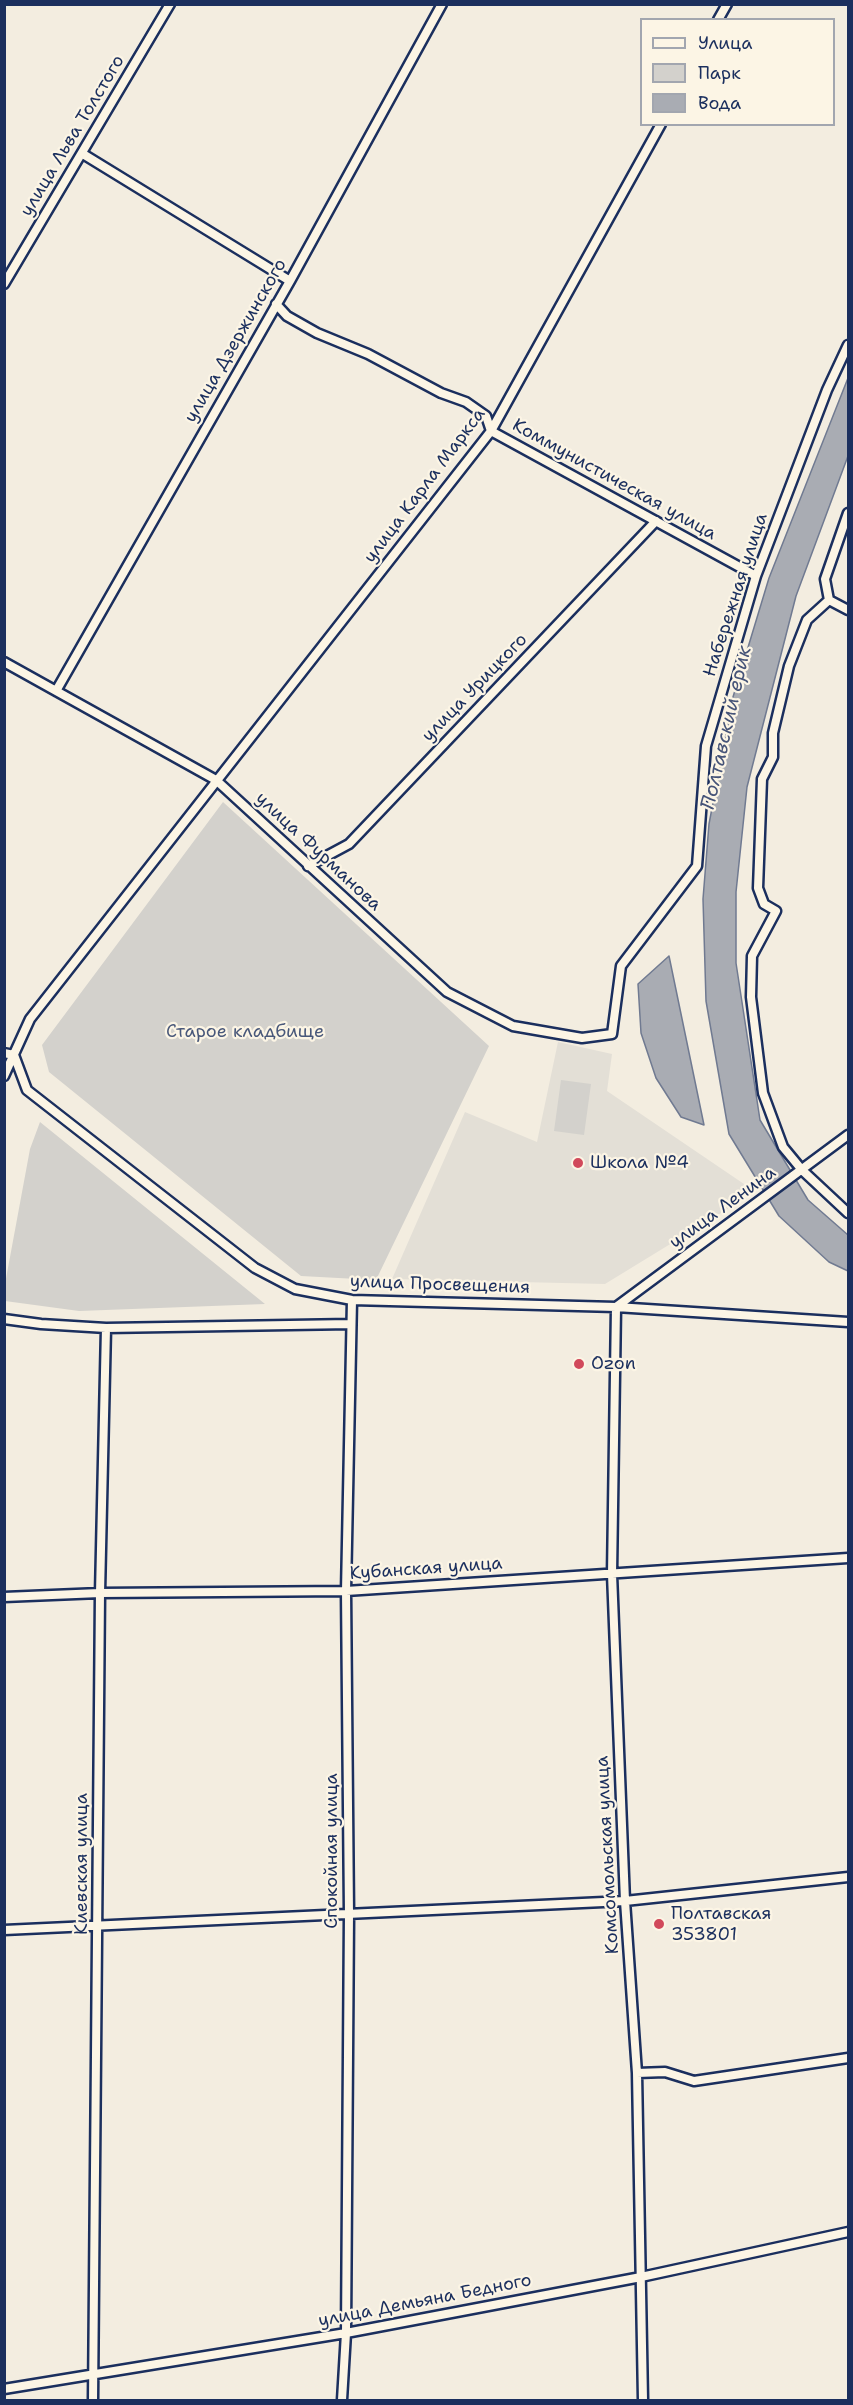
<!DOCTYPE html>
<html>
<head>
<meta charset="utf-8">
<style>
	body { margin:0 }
	#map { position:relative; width:853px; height:2405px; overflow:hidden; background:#f3ede0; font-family:"Shantell Sans",sans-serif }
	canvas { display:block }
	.frame { position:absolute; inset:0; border:6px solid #1b2f5e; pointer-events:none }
	.legend { position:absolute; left:640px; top:18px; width:195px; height:108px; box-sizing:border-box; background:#fcf5e5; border:2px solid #a2a6af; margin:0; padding:8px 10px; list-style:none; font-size:18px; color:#1b2f5e }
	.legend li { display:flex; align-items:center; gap:12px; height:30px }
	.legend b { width:30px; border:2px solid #a2a6af }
</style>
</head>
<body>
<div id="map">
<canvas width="853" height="2405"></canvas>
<div class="frame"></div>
<ul class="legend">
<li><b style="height:8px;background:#fcf5e5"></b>Улица</li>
<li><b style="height:16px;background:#d3d1cc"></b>Парк</li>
<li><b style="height:16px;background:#a9acb3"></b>Вода</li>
</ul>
</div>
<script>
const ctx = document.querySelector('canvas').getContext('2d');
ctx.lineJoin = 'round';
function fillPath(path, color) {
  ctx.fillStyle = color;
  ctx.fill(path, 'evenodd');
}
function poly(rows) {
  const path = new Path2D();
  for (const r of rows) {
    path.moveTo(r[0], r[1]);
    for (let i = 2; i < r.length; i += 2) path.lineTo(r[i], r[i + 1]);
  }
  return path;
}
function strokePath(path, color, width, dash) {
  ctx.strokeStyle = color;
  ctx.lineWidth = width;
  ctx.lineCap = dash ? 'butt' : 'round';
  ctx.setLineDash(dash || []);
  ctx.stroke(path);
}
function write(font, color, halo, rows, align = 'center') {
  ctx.font = font + ' "Shantell Sans",sans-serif';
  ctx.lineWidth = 4.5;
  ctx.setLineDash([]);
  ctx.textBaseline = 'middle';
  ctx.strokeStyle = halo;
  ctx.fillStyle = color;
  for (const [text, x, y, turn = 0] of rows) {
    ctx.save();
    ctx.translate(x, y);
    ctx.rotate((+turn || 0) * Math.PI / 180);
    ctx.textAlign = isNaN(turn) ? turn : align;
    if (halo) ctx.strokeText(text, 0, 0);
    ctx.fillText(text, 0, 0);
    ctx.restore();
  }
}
fillPath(poly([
	[558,1042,612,1054,607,1091,744,1184,734,1205,605,1284,392,1279,465,1112,537,1142]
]), '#e3dfd6');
fillPath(poly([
	[223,802,489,1046,376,1280,301,1276,49,1072,42,1045],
	[561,1080,591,1084,584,1135,554,1131],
	[40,1122,265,1304,79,1311,5,1301,5,1284,30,1149]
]), '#d3d1cc');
const water = poly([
	[848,378,848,456,796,596,747,787,736,892,736,963,760,1120,808,1200,848,1235,848,1271,829,1262,779,1216,729,1134,706,1001,703,899,709,824,733,697,769,578,848,378],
	[669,956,704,1125,681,1117,656,1078,641,1033,638,984,669,956]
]);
fillPath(water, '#a9acb3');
strokePath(water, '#707a91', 1.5);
const minor = poly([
	[718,20,727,4],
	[83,154,290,281],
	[4,284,170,4],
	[276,304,287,316,317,333,368,354,441,393,466,402,486,416,491,431,756,576],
	[848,513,825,579,829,600,807,620,789,666,773,733,773,757,762,779,758,888,764,904,776,911,752,956,751,997,763,1093,783,1147,802,1170,848,1213],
	[829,600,848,610],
	[4,662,216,780,447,992,513,1026,582,1038,612,1034,621,966,697,866,706,746,756,576,827,390,848,345],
	[56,691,290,281,442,4],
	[308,866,349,844,656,521],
	[4,1053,14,1055],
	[14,1055,27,1090,255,1268,295,1289,352,1300,616,1307,848,1322],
	[4,1076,30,1019,491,431,661,124],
	[4,1319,41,1324,106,1328,351,1324],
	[4,1597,100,1593,346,1591,848,1558],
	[4,1930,625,1901,848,1877],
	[637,2073,665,2072,694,2081,848,2058],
	[4,2389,346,2333,641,2277,848,2232],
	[93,2400,100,1593,106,1328],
	[342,2400,346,2333,349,1914,346,1591,352,1300],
	[643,2400,637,2073,625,1901,612,1574,616,1307,848,1135]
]);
strokePath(minor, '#1b2f5e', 13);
strokePath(minor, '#fcf5e5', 8);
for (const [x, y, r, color] of [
	[578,1163,6,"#d1495b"],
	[579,1364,6,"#d1495b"],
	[659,1924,6,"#d1495b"]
]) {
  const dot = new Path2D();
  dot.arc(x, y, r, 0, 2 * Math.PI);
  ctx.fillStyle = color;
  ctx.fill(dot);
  strokePath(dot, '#fcf5e5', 2);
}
write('18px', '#1b2f5e', '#fcf5e5', [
	["улица Льва Толстого",73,136,-59],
	["улица Дзержинского",236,341,-60],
	["Коммунистическая улица",614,480,29],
	["улица Карла Маркса",425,486,-53],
	["Набережная улица",736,595,-72],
	["улица Урицкого",475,688,-46],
	["улица Фурманова",318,852,43],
	["улица Ленина",723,1208,-36],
	["улица Просвещения",440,1285,2],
	["Кубанская улица",426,1569,-4],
	["Спокойная улица",332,1851,-90],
	["Комсомольская улица",608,1855,-93],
	["Киевская улица",82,1864,-90],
	["улица Демьяна Бедного",425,2301,-11]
]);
write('18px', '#49587a', '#fcf5e5', [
	["Старое кладбище",245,1032]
]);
write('18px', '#1b2f5e', '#fcf5e5', [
	["Школа №4",590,1163],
	["Ozon",591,1364],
	["Полтавская",671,1914],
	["353801",671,1935]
], 'left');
write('italic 20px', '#465478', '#fcf5e5', [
	["Полтавский ерик",727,728,-77]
]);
</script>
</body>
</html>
